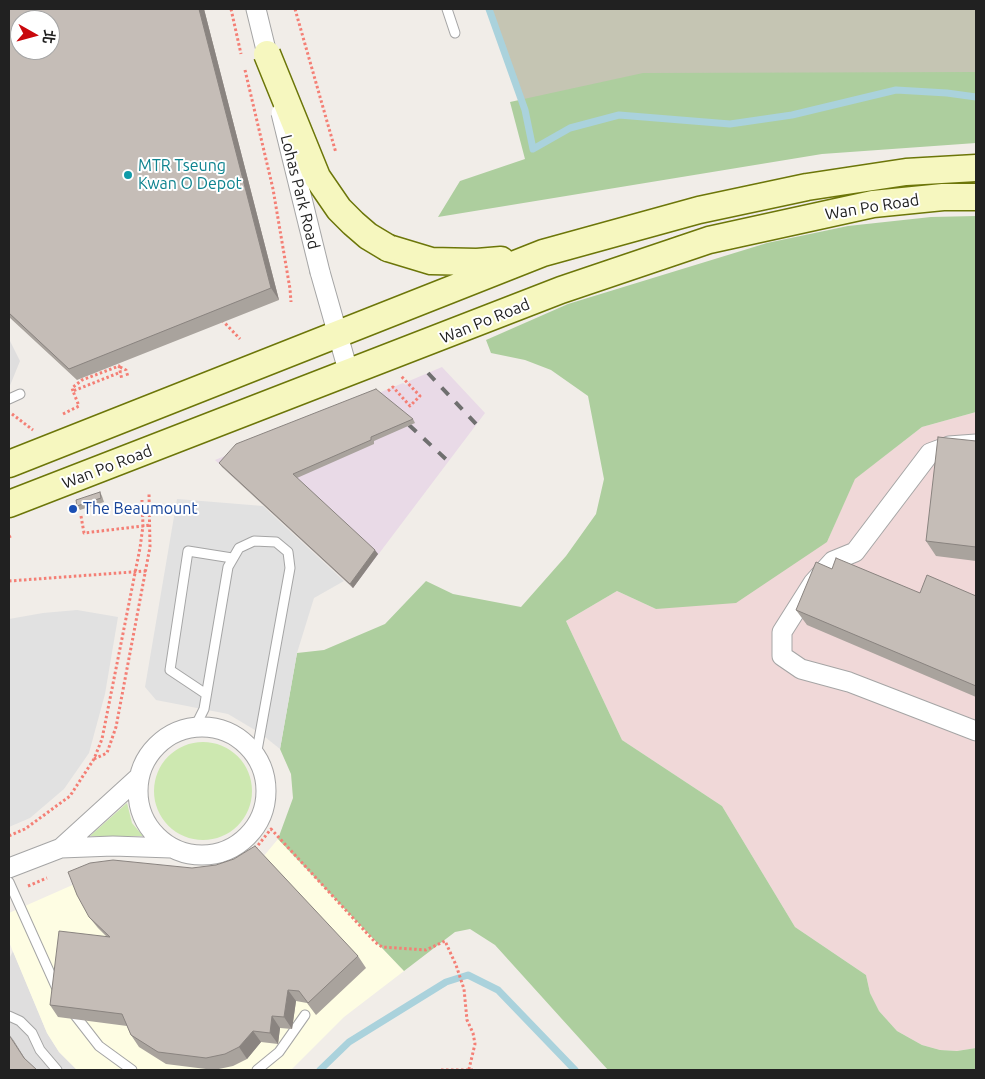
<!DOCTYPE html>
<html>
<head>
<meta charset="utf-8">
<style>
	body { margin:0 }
	#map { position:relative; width:985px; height:1079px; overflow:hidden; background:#f1ede8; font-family:Ubuntu,"Noto Sans TC",sans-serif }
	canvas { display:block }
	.frame { position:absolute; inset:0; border:10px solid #212121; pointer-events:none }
	.north { position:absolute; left:10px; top:10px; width:50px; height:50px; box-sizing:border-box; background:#fff; border:1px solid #a6a6a6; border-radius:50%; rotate:97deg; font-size:14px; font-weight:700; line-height:20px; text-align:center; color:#212121 }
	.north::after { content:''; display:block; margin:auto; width:18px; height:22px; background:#c9080c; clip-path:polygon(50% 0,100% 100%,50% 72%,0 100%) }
</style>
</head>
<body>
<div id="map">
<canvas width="985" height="1079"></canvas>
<div class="frame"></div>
<div class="north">北</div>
</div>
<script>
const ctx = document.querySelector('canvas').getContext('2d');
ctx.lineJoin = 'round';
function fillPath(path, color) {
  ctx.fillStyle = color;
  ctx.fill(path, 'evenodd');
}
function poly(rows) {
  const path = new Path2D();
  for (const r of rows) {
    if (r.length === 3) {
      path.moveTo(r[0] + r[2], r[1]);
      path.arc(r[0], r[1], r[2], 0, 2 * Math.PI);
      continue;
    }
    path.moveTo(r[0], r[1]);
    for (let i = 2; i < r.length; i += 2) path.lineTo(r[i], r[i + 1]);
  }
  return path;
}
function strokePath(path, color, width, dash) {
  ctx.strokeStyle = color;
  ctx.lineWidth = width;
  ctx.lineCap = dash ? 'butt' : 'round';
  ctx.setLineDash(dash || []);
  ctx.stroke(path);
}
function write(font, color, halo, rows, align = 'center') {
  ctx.font = font + ' Ubuntu,sans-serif';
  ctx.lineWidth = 4;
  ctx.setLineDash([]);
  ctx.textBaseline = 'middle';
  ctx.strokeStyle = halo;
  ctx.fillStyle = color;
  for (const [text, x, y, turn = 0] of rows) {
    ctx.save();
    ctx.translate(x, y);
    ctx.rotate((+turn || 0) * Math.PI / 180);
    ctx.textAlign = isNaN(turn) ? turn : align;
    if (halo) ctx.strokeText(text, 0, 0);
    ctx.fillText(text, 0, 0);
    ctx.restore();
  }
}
fillPath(poly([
	[9,339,20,361,9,388],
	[13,951,47,1033,59,1052,77,1070,9,1070,9,959]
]), '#dfdede');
fillPath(poly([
	[976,412,976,1048,957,1051,940,1050,922,1045,897,1031,879,1011,870,993,866,975,795,927,722,806,622,740,566,621,617,591,656,609,827,542,854,479,922,427]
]), '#f0d8d8');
fillPath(poly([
	[442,367,485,413,353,588,215,460,403,383,406,385,409,381]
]), '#e9dae7');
fillPath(poly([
	[278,839,404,971,344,1017,291,1070,77,1070,59,1052,47,1033,9,942,9,913,77,883,200,880,263,857]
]), '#fefde3');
fillPath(poly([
	[489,9,976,9,976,143,525,110]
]), '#c5c5b3');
fillPath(poly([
	[203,791,49],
	[127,803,132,823,143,836,90,836]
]), '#cde8b0');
fillPath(poly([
	[976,72,976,143,822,154,438,217,460,181,525,159,510,102,643,73],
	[976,216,976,412,922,427,855,479,827,542,736,603,656,609,617,591,566,621,622,740,722,806,795,927,866,975,870,993,879,1011,897,1031,922,1045,940,1050,957,1051,976,1048,976,1070,608,1070,495,945,470,929,455,932,404,971,278,839,293,798,291,774,280,749,297,653,324,650,385,624,426,581,453,594,521,607,566,556,596,514,604,479,588,396,551,370,525,360,491,353,486,340,568,304,767,243,848,226,931,217]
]), '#adce9e');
fillPath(poly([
	[177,499,263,506,344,581,314,598,297,653,280,749,260,733,228,714,156,700,145,687],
	[77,610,118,617,105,694,89,753,64,789,30,818,9,827,9,619,43,613]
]), '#e1e1e1');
strokePath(poly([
	[489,9,525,110,533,149,570,128,619,115,730,124,792,115,896,90,947,93,976,97],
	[320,1070,349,1042,446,982,468,975,498,990,575,1070]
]), '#aad2dc', 7);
const lane = poly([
	[447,9,455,33],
	[9,399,20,394],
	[206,694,170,670,188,551,232,558],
	[195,727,204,709,228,567,239,548,254,541,276,542,288,552,290,568,256,756],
	[9,882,58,991],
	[71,1010,99,1046,132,1070],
	[9,1016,20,1021,32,1033,40,1050,57,1070],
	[257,1070,279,1052,305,1015]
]);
const street = poly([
	[256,9,267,54],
	[320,272,349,374],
	[976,444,949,446,930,453,855,552,833,561,813,583,782,632,782,656,801,669,849,682,976,731],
	[202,791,64],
	[61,848,139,777],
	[9,868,61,848,113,846,171,848]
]);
const secondary = poly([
	[388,248,431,261,477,262,501,260],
	[9,464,543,253,699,210,807,187,906,172,976,168],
	[9,504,561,290,709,240,873,204,943,197,976,197]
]);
strokePath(lane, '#a5a5a5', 11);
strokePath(street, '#a5a5a5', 21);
strokePath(secondary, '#6c7609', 29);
strokePath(poly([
	[231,9,241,54],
	[295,9,336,153],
	[245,70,273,189,290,289,291,302],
	[222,320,240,339],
	[120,367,126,370,128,377],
	[73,391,72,388,82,380,119,366,122,380],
	[388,391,393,387,410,406,420,396,401,376],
	[12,414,33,430],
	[63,414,79,406,73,391,121,372],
	[81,516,84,533,151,525],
	[9,537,11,536],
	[9,581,146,571],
	[94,759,107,753,116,727,150,547,149,494],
	[9,836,25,829,70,796,94,759,102,739,140,548,143,526,142,500],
	[255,849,271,829,375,942,382,947,426,950,445,941,456,965,464,989,467,1020,473,1033,475,1044,469,1069],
	[28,886,47,878],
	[441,1070,473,1070]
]), '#f47f75', 3, [2.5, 2.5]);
strokePath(lane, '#fff', 9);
strokePath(street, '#fff', 19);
strokePath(secondary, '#f6f7bf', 26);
strokePath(poly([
	[428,373,476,424],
	[409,425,448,461]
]), '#6f6f6f', 4, [10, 10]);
const streetBridge = poly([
	[281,113,320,272]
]);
const secondaryBridge = poly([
	[267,54,317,177,339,209,353,223,368,236,388,248]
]);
strokePath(streetBridge, '#a5a5a5', 21, []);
strokePath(secondaryBridge, '#6c7609', 29, []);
strokePath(streetBridge, '#fff', 19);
strokePath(secondaryBridge, '#f6f7bf', 26);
fillPath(poly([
	[9,9,204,9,279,300,77,380,9,317],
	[413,419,415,423,374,441,374,444,297,478,378,554,353,588,222,467,219,463],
	[976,441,976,561,936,556,926,541],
	[100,492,102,496,104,502,80,510,77,506],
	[832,569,920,593,976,596,976,697,807,625,796,610],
	[89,917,358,956,366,968,316,1015,307,1003,296,1001,292,1029,280,1028,278,1044,261,1042,247,1059,233,1066,214,1070,166,1064,139,1047,131,1035,127,1026,58,1017,50,1005,106,936,98,928]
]), '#a9a39d');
fillPath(poly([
	[199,9,204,9,279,300,271,288],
	[375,550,378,554,353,588,350,584],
	[288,990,296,1001,292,1029,284,1017],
	[272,1016,280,1028,278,1044,270,1033],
	[253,1031,261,1042,247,1059,239,1047],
	[9,1034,14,1041,32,1070,24,1058]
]), '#8a8480');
const building = poly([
	[9,9,199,9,271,288,69,369,9,313,9,9],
	[20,20,50,20,50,50,20,50,20,20],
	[376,389,413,419,371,437,371,440,293,474,375,550,350,584,219,463,236,444,376,389],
	[938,437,976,441,976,547,926,541,938,437],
	[100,492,101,498,77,506,76,500,100,492],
	[836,558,920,593,927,575,976,596,976,686,796,610,816,562,832,569,836,558],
	[255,846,358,956,308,1003,299,991,288,990,284,1017,272,1016,270,1033,253,1031,239,1047,225,1054,206,1058,158,1052,131,1035,122,1014,50,1005,59,931,110,937,89,917,77,895,68,872,90,863,113,860,192,868,216,865,234,859,255,846],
	[9,1035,24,1058,37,1070,9,1070,9,1035]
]);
fillPath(building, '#c5bdb7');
strokePath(building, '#8a8480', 1);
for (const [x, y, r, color] of [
	[128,175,5,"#0f9aa8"],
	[73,509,5,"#1a4fb4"]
]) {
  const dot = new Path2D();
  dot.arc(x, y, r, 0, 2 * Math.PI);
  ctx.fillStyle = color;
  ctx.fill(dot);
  strokePath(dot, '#fff', 2);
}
write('16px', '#0d838f', '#fff', [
	["MTR Tseung",138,166],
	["Kwan O Depot",138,184]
], 'left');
write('16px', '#212121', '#fff', [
	["Lohas Park Road",300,192,76],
	["Wan Po Road",872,207,-9],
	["Wan Po Road",485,321,-22],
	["Wan Po Road",107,467,-21]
]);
write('16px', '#164399', '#fff', [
	["The Beaumount",83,509]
], 'left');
</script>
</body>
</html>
